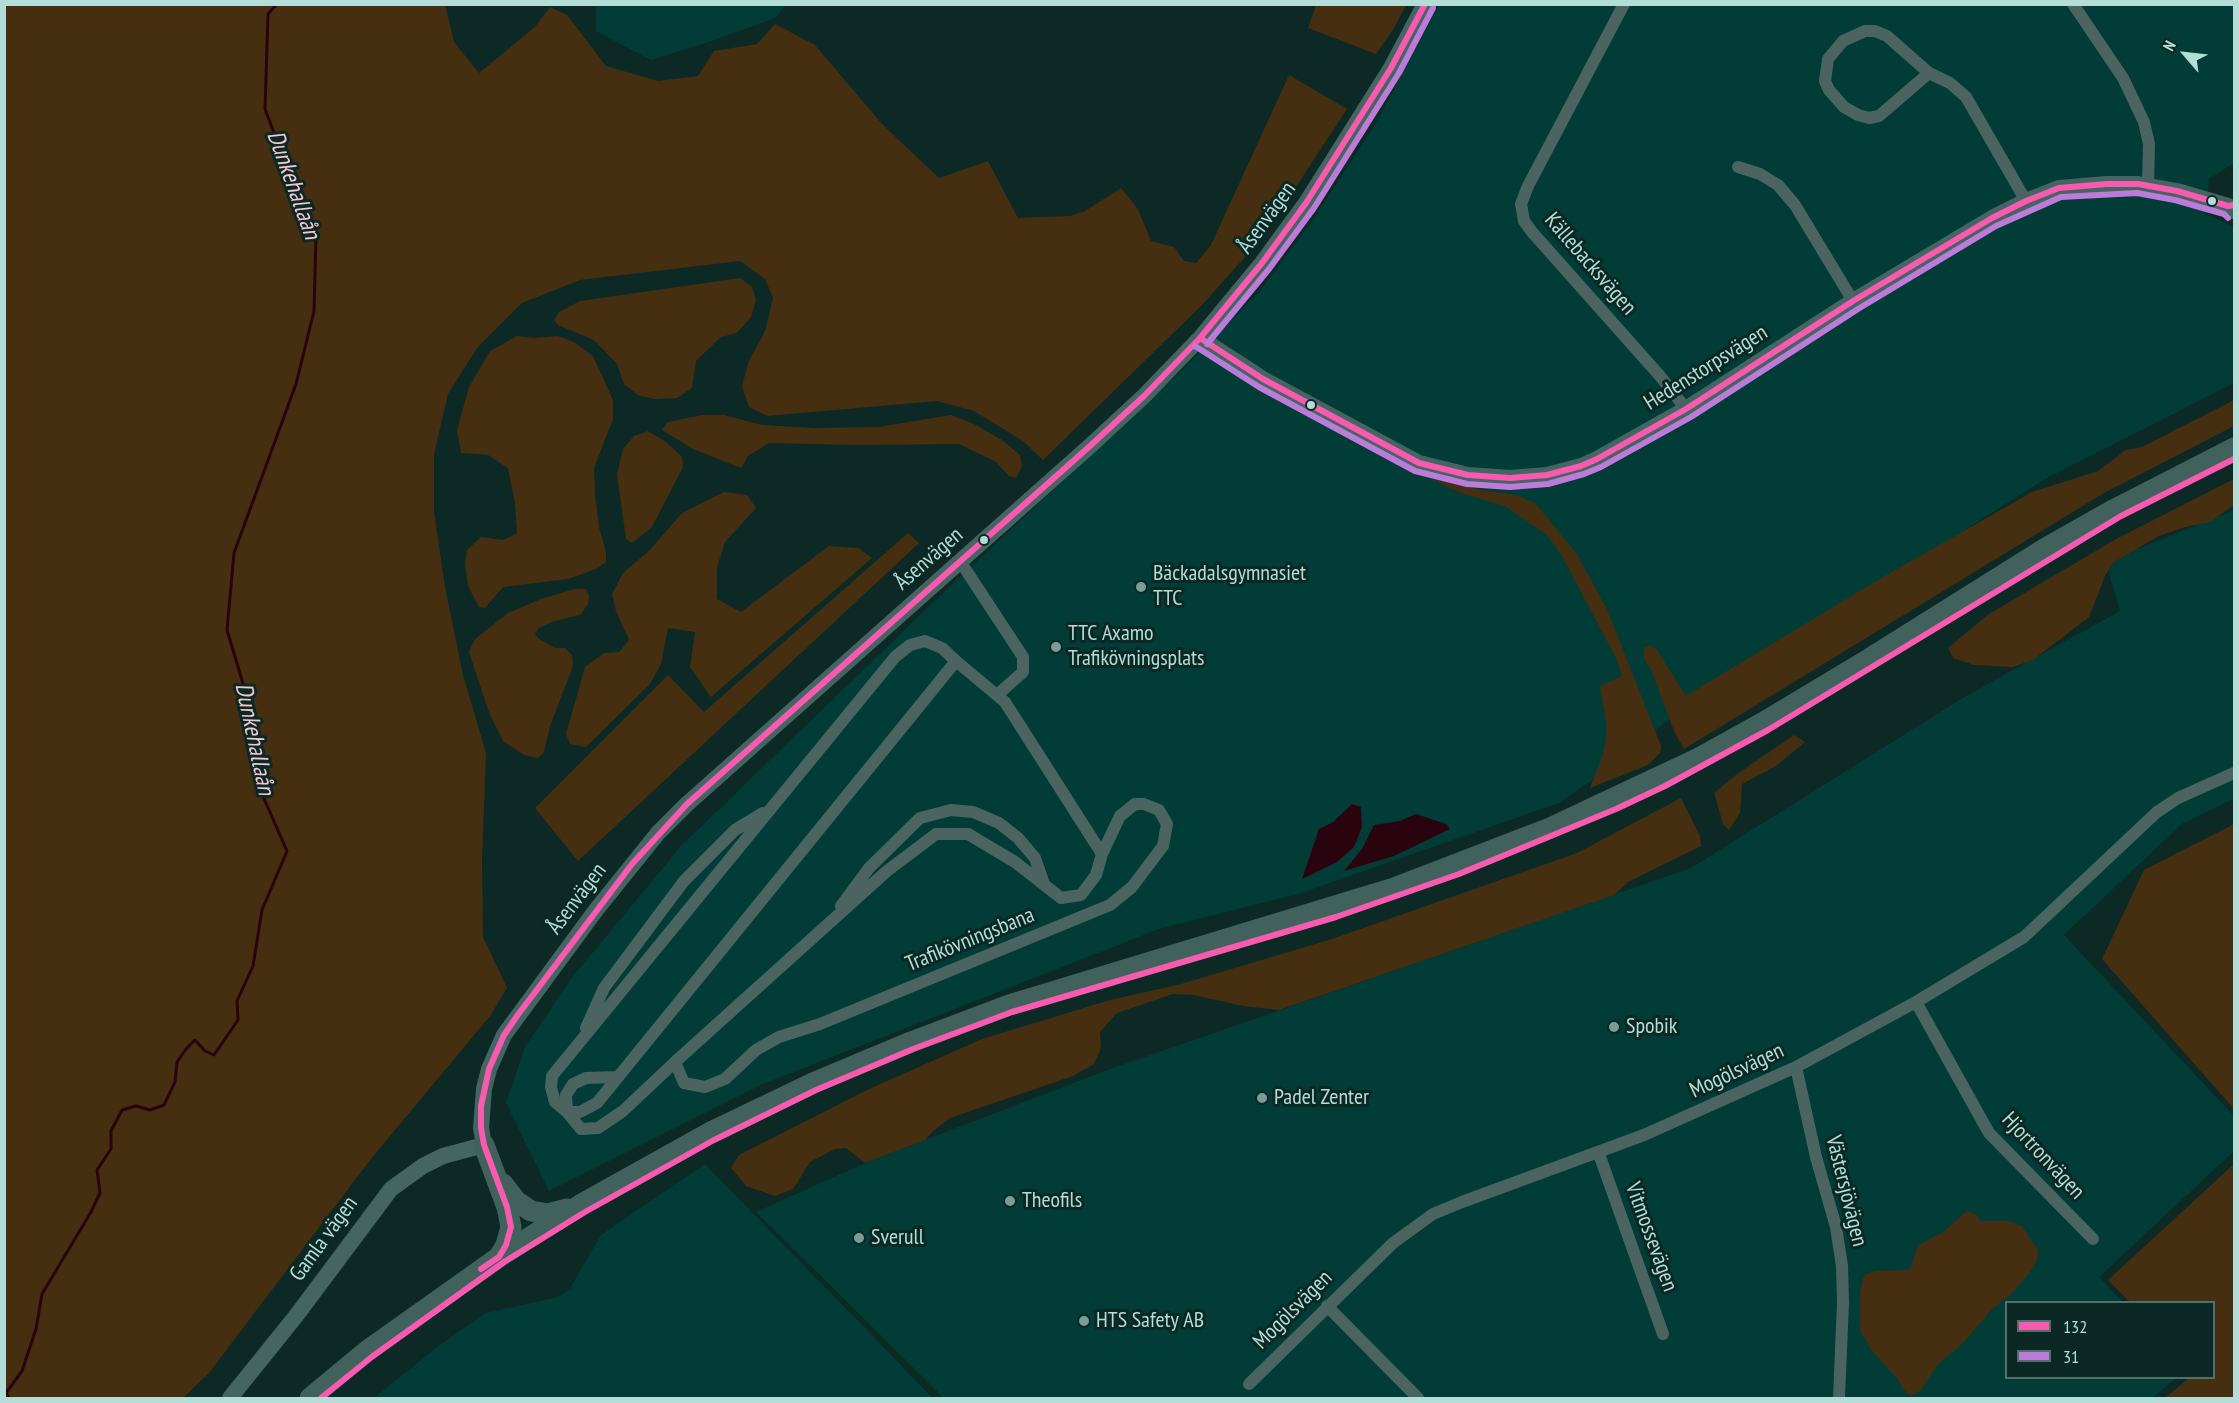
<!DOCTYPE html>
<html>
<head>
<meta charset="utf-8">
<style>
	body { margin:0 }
	#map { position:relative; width:2239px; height:1403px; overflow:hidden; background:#0c2926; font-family:"PT Sans Narrow",sans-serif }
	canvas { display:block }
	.frame { position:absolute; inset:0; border:6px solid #b4ddd7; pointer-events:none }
	.legend { position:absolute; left:2005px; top:1301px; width:210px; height:78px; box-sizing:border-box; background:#0b2825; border:2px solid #4f706c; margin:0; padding:8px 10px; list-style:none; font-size:18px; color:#b4ddd7 }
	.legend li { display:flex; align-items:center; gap:12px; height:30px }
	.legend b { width:30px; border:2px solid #4f706c }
	.north { position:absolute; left:2155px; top:24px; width:60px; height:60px; -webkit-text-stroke:4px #0b2825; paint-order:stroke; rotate:298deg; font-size:16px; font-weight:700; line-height:24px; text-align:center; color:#b4ddd7 }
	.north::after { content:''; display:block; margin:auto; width:21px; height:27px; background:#b4ddd7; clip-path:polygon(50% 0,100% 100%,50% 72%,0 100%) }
</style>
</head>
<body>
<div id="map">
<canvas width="2239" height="1403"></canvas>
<div class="frame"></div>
<ul class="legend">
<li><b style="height:8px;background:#f75aaf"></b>132</li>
<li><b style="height:8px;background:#bd7bd9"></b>31</li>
</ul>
<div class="north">N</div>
</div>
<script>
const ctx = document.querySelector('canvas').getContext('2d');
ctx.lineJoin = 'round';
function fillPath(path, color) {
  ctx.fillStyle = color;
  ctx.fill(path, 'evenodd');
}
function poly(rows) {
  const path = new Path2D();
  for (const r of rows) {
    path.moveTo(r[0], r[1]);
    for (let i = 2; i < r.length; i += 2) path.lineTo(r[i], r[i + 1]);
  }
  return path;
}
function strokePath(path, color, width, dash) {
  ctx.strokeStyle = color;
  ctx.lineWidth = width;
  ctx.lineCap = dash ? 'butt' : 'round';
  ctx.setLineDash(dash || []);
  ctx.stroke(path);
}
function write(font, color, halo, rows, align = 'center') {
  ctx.font = font + ' "PT Sans Narrow",sans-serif';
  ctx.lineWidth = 6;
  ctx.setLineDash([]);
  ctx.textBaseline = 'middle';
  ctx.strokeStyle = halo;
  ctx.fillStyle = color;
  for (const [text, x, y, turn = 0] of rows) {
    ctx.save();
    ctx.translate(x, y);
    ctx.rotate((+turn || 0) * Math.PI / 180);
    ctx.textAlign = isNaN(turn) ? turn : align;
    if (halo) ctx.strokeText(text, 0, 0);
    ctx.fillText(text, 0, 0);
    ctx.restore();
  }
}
fillPath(poly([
	[596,5,596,4,786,5,775,18,709,42,651,60,596,31],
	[1439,5,2234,5,2234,163,2209,179,2206,214,2234,227,2234,383,2045,479,1676,714,1594,779,1559,803,1298,894,1159,929,763,1084,549,1191,506,1103,525,1047,570,980,682,845,948,588,1178,374,1260,291,1314,218,1375,125],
	[2234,510,2234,799,2183,823,2064,935,2234,1116,2234,1151,2099,1277,2123,1302,2006,1302,2006,1378,2176,1378,2152,1398,944,1398,756,1212,865,1163,1110,1069,1691,868,1966,696,2120,611,2106,562],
	[705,1164,933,1398,374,1398,441,1344,486,1313,558,1297,569,1290,601,1235]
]), '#023c37');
fillPath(poly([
	[5,4,445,5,454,42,479,73,535,27,550,7,567,15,606,66,658,81,698,76,714,51,757,44,775,24,815,45,882,124,939,178,988,161,1018,218,1070,216,1085,211,1121,188,1138,209,1151,241,1174,247,1184,261,1196,263,1211,245,1289,75,1347,109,1284,205,1244,258,1202,305,1043,460,1023,441,974,411,937,401,767,416,749,407,742,386,748,363,765,331,773,298,765,279,740,261,580,280,522,303,477,348,448,394,434,454,434,511,445,587,463,675,486,753,482,860,483,937,507,988,490,1016,370,1160,209,1373,183,1398,5,1398],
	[1316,5,1316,4,1406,5,1394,28,1376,54,1308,28],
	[740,278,752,287,756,300,751,317,737,333,721,337,696,361,692,388,677,398,654,399,638,395,624,384,617,364,594,340,558,325,554,320,559,312,580,301],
	[517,336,534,338,558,336,574,342,593,356,613,400,613,419,594,468,595,494,599,527,606,552,606,562,596,569,568,579,503,587,485,608,479,607,468,586,465,564,467,550,481,537,503,540,517,533,515,503,508,468,488,455,461,453,457,430,469,387,490,351],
	[2234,400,2234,426,2104,493,1684,749,1674,731,1652,672,1644,658,1644,647,1650,645,1657,650,1686,696,1871,584,2032,492,2098,471,2126,450,2142,447],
	[702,415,724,415,762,425,814,428,878,427,951,415,974,424,1002,440,1020,455,1022,466,1016,478,1009,476,996,462,959,444,857,445,769,443,748,456,741,468,693,449,662,430,668,422],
	[648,431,666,442,682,457,683,467,652,527,632,543,626,539,617,474,623,449,634,436],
	[1430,479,1486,491,1517,495,1536,504,1576,553,1607,609,1661,746,1660,753,1648,765,1590,788,1602,757,1606,739,1606,722,1600,686,1622,676,1617,660,1562,556,1547,535,1505,506,1464,494],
	[2234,479,2234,505,2210,522,2185,527,2159,536,2114,562,2105,576,2089,617,2033,660,2013,667,1974,665,1953,658,1948,648,1989,614,2116,539],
	[724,492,747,495,756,508,725,542,717,567,717,599,741,612,829,546,858,548,872,558,711,697,690,667,695,632,668,628,661,664,650,684,586,747,570,744,566,734,585,667,604,653,619,652,629,640,616,611,612,594,623,573,650,550,682,513],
	[908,533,919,543,578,861,535,808,668,675,704,712],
	[575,589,586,589,589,595,588,604,580,615,554,621,539,628,535,634,539,639,555,648,565,648,572,655,573,666,550,726,544,752,538,758,524,755,503,741,490,715,469,652,475,639,508,613,541,599],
	[1794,735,1805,742,1776,766,1742,784,1740,813,1729,830,1723,824,1714,793,1737,774],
	[1681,798,1700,836,1701,846,1628,882,1614,895,1279,1010,1243,1006,1194,995,1173,994,1117,1013,1100,1032,1101,1048,1094,1064,1073,1076,950,1118,933,1131,925,1140,865,1163,846,1148,835,1149,810,1162,793,1189,775,1196,746,1186,731,1168,739,1155,869,1089,982,1039,1110,1000,1181,984,1332,939,1577,853],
	[2234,824,2234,1109,2102,959,2144,870],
	[2234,1164,2234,1398,2165,1398,2189,1378,2214,1378,2214,1302,2130,1302,2108,1280],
	[1967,1211,1975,1214,1981,1221,2009,1221,2022,1226,2038,1250,2037,1260,2030,1272,2011,1294,1992,1309,1964,1342,1938,1364,1920,1391,1911,1396,1904,1390,1897,1378,1872,1351,1860,1330,1860,1292,1863,1278,1866,1274,1875,1271,1907,1270,1911,1267,1918,1245,1943,1232]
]), '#462f10');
fillPath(poly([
	[1352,804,1361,807,1362,827,1354,847,1337,862,1302,879,1319,829,1333,822],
	[1416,814,1446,824,1450,829,1394,856,1344,871,1362,849,1374,825,1400,821]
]), '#29040f');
strokePath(poly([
	[9,1398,6,1393,22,1371,36,1329,42,1294,91,1212,100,1193,97,1170,111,1149,111,1131,122,1110,136,1106,150,1110,164,1105,175,1082,177,1062,186,1049,195,1040,205,1051,214,1055,238,1020,237,1001,253,966,262,910,287,851,258,785,256,727,227,630,234,553,296,384,314,311,316,235,290,175,265,109,268,14,277,4]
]), '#29040f', 3);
strokePath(poly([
	[1624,4,1528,186,1521,204,1524,221,1532,232,1660,376,1686,409],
	[2073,4,2123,78,2144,122,2149,144,2148,185],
	[1929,73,1879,116,1869,118,1858,115,1844,107,1829,90,1825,81,1828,59,1843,41,1865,31,1875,31,1887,36,1929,73,1950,83,1966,97,2026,201],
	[1738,167,1760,174,1778,185,1795,205,1853,301],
	[960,561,1023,657,1023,672,997,695],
	[925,641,942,648,956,661,597,1103,580,1112,567,1112,555,1102,551,1087,552,1076,895,657,910,645,925,641],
	[956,661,1005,702,1102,854],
	[841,906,869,868,920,818,951,810,973,812,999,823,1018,838,1035,858,1044,884],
	[1916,1002,1989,1133,2093,1239],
	[586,1028,604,988,684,881,735,830,763,813],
	[1796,1067,1816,1157,1836,1227,1842,1266,1843,1302,1839,1398],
	[617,1077,586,1078,573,1084,566,1095,567,1112,581,1129,598,1128,623,1111,675,1062,887,871,936,834,968,834,1015,862,1061,898,1081,895,1096,875,1102,854,1120,816,1135,804,1144,804,1159,810,1167,824,1163,846,1132,887,1110,905,820,1024,779,1037,756,1050,725,1079,705,1087,684,1083,675,1062],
	[1599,1154,1663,1334],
	[1327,1306,1418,1398],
	[1249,1384,1393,1243,1433,1214,1462,1202,1644,1135,1796,1067,1916,1002,2024,937,2157,812,2178,798,2234,773]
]), '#4b6462', 12);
strokePath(poly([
	[1200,338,1263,379,1419,463,1468,475,1510,478,1547,475,1581,466,1597,459,1686,409,1853,301,1992,218,2026,201,2059,188,2107,184,2138,184,2177,191,2228,206,2234,211],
	[230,1398,296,1316,391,1189,423,1166,443,1156,484,1145,481,1128,484,1089,489,1069,504,1035,596,910,658,833,687,804,1090,446,1144,396,1200,338,1262,263,1306,203,1391,68,1425,4]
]), '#456562', 16);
strokePath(poly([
	[484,1145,507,1207,511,1227,506,1245,499,1257],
	[503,1184,516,1201,531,1211,548,1214,567,1209],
	[310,1398,368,1350,499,1257,580,1205,711,1132,813,1083,911,1042,1009,1005,1394,888,1550,828,1699,758,1764,722,1864,662,2046,548,2115,509,2234,448]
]), '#41615d', 21);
strokePath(poly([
	[1200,338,1263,379,1419,463,1468,475,1510,478,1547,475,1581,466,1597,459,1686,409,1853,301,1992,218,2026,201,2059,188,2107,184,2138,184,2177,191,2228,206,2234,205],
	[481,1269,499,1257,506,1245,511,1227,507,1207,484,1145,481,1128,481,1106,489,1069,504,1035,517,1016,632,864,687,804,1090,446,1144,396,1200,338,1262,263,1306,203,1391,68,1425,4],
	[321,1398,373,1356,504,1262,585,1212,714,1140,816,1090,913,1049,1012,1012,1336,917,1459,874,1616,809,1665,786,1768,730,2121,516,2234,459]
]), '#f75aaf', 6);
strokePath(poly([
	[1207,344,1269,269,1314,208,1399,73,1433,8],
	[1195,346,1259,387,1415,471,1467,484,1510,487,1548,484,1584,474,1601,467,1691,417,1858,309,1996,226,2061,197,2137,193,2175,200,2224,214,2228,218]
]), '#bd7bd9', 6);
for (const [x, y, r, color] of [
	[2212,201,5,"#b4ddd7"],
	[1311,405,5,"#b4ddd7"],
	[984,540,5,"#b4ddd7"],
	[1141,587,6,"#799e99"],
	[1056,647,6,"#799e99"],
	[1614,1027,6,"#799e99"],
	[1262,1098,6,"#799e99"],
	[1010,1201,6,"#799e99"],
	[859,1238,6,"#799e99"],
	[1084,1321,6,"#799e99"]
]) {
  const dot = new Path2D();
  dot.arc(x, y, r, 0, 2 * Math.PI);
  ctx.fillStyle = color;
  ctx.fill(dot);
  strokePath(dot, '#0b2825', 2);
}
write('22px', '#b4ddd7', '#0b2825', [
	["Åsenvägen",1267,218,-54],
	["Källebacksvägen",1590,264,49],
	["Hedenstorpsvägen",1706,368,-32],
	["Åsenvägen",929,559,-41],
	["Åsenvägen",577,899,-53],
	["Trafikövningsbana",970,940,-22],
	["Mogölsvägen",1737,1071,-25],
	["Hjortronvägen",2043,1156,47],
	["Västersjövägen",1846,1191,76],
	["Vitmossevägen",1651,1237,70],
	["Gamla vägen",324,1239,-54],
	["Mogölsvägen",1293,1310,-45]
]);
write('22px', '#b4ddd7', '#0b2825', [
	["Bäckadalsgymnasiet",1153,574],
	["TTC",1153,599],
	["TTC Axamo",1068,634],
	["Trafikövningsplats",1068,659],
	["Spobik",1626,1027],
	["Padel Zenter",1274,1098],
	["Theofils",1022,1201],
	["Sverull",871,1238],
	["HTS Safety AB",1096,1321]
], 'left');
write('italic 24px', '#f4c7cf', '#0b2825', [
	["Dunkehallaån",293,185,70],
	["Dunkehallaån",254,739,78]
]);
</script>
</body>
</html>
